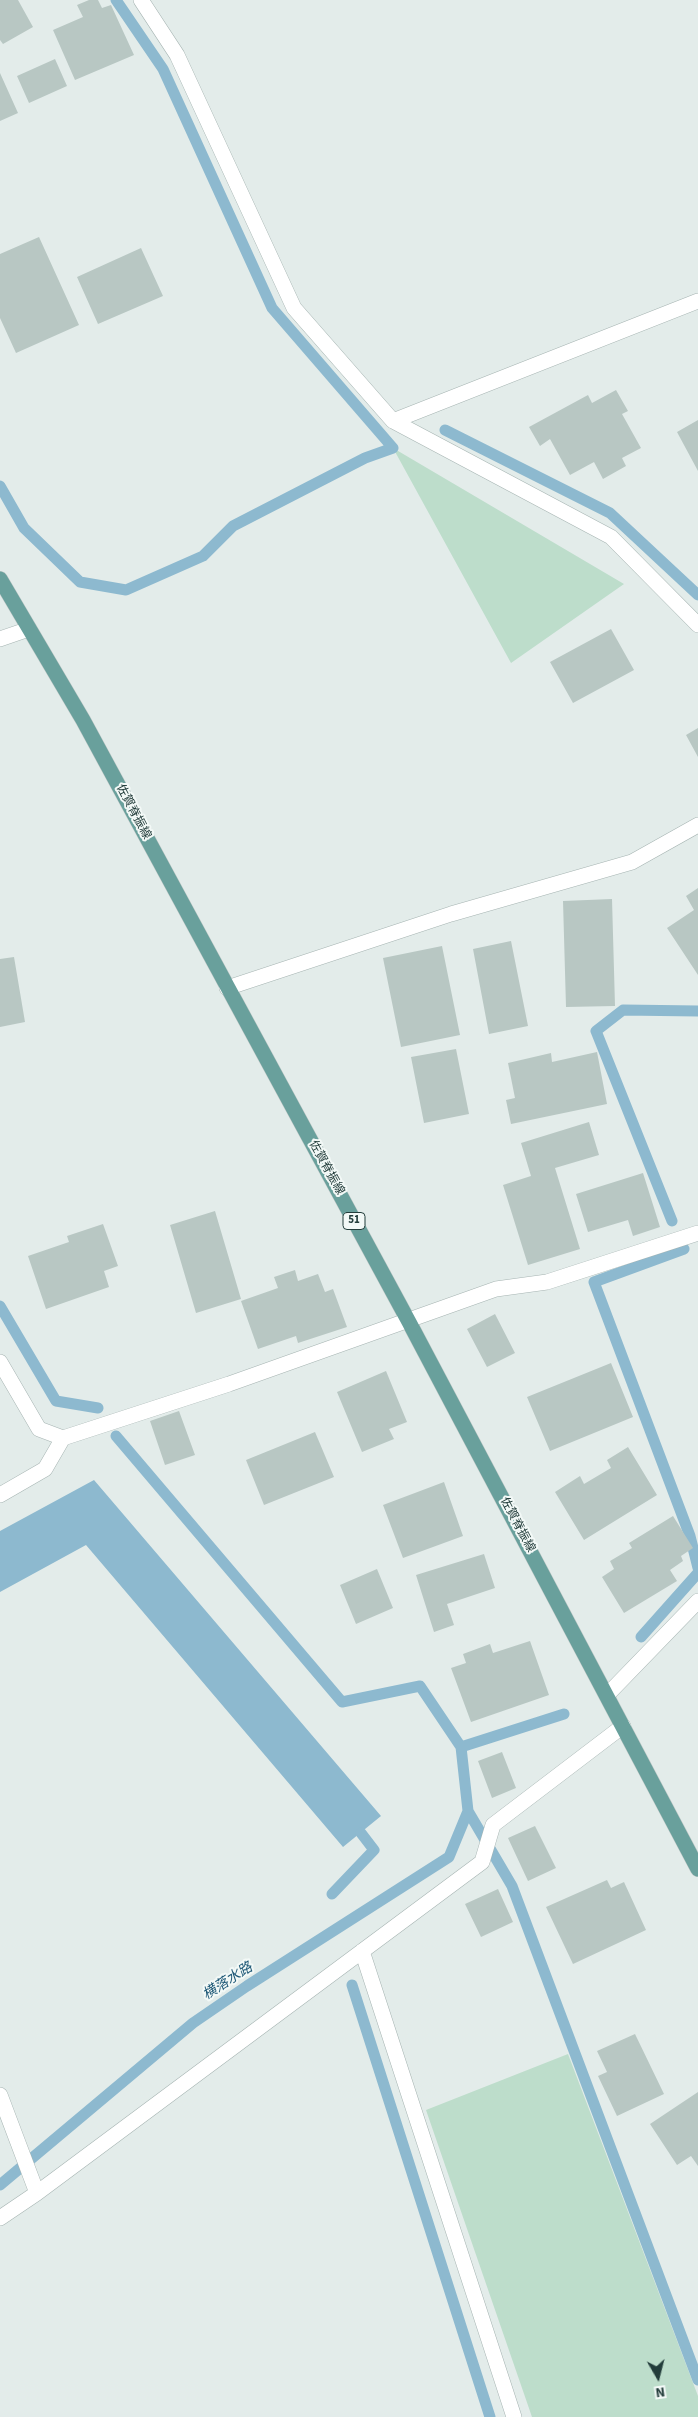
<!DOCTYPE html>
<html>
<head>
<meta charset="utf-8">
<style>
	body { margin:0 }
	#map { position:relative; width:698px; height:2417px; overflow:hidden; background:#e3ecea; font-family:"Source Sans 3",sans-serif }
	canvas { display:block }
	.north { position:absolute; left:633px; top:2352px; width:50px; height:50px; -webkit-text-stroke:4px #f3f9f7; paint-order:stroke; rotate:172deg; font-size:14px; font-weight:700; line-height:20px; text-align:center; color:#233d3b }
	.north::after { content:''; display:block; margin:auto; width:18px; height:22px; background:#233d3b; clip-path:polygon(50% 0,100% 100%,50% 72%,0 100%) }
</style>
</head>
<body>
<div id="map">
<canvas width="698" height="2417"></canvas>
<div class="north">N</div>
</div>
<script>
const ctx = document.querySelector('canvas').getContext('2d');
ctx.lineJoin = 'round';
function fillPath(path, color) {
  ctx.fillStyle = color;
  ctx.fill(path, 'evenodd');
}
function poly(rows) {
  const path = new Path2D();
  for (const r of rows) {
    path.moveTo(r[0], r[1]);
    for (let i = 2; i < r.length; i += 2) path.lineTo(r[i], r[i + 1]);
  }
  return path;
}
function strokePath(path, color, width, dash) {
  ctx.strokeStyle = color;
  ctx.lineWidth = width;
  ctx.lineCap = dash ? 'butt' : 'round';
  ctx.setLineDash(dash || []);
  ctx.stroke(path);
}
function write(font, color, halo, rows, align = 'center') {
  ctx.font = font + ' "Source Sans 3","Noto Sans JP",sans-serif';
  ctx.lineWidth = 4;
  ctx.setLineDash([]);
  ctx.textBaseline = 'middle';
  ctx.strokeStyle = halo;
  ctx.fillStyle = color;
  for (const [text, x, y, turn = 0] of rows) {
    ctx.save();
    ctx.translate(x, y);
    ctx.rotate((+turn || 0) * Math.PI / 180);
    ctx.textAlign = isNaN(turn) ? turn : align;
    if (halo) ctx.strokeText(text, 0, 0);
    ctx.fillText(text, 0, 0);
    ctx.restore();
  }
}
fillPath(poly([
	[393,448,624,584,511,663],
	[568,2054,698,2396,698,2417,532,2417,426,2110]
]), '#bdddcb');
fillPath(poly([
	[94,1480,381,1816,343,1847,86,1545,0,1592,0,1531]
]), '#8db9cf');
strokePath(poly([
	[445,430,610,513,698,595],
	[0,486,24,528,80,582,126,590,203,556,233,526,365,458,393,448,272,308,163,69,116,0],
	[672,1221,596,1031,623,1010,698,1011],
	[684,1249,594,1282,690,1536,698,1568],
	[0,1306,56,1401,98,1408],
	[116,1436,342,1702,420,1686,461,1747,468,1811,512,1886,698,2380],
	[641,1637,698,1573],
	[461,1747,564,1714],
	[332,1894,374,1850,361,1833],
	[352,1985,490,2417],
	[0,2185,193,2023,247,1986,449,1857,468,1811]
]), '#8db9cf', 11);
fillPath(poly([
	[0,0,18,0,33,27,3,44,0,40],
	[89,0,98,0,102,8,111,5,134,55,75,80,53,30,83,17,77,5],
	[55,59,67,86,29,103,17,76],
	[0,73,18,113,0,121],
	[39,237,79,325,16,353,0,318,0,254],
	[141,248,163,296,98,324,77,277],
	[616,390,628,411,622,414,641,448,622,458,626,466,603,479,594,462,570,475,550,439,540,446,529,427,588,395,592,403],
	[698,420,698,471,677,432],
	[611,629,634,670,573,703,550,662],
	[698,728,698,757,686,735],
	[698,888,698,975,667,928,694,910,686,896],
	[612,899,615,1006,566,1007,563,901],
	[511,941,528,1026,489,1034,473,949],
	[442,946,460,1035,401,1047,383,958],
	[14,957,25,1022,0,1027,0,959],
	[456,1049,469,1114,424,1123,411,1057],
	[597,1052,607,1104,511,1124,506,1100,515,1098,508,1063,551,1053,552,1062],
	[589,1122,599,1155,555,1168,580,1249,528,1265,503,1185,531,1176,521,1143],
	[643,1173,660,1227,633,1236,628,1220,588,1232,576,1194],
	[215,1211,241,1299,196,1313,170,1225],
	[103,1224,118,1266,104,1271,109,1287,46,1309,28,1256,69,1242,67,1236],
	[295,1270,298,1281,318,1274,325,1292,333,1289,347,1327,298,1343,296,1336,258,1349,241,1301,278,1288,274,1277],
	[495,1314,515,1353,487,1367,467,1329],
	[611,1363,633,1417,550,1451,527,1397],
	[386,1371,407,1422,389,1429,394,1439,362,1452,337,1392],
	[179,1411,195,1455,165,1465,150,1421],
	[315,1432,334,1477,264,1505,246,1460],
	[628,1447,657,1495,584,1540,555,1492,580,1476,584,1484,611,1468,607,1460],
	[444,1482,463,1536,403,1558,383,1505],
	[673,1516,693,1548,681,1556,683,1561,670,1570,677,1581,624,1613,602,1577,614,1569,610,1561,632,1548,629,1543],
	[484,1554,495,1588,447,1604,454,1625,434,1632,416,1575],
	[377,1569,393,1608,356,1624,340,1585],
	[530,1641,549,1695,471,1722,451,1668,466,1663,463,1654,490,1644,493,1653],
	[502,1752,516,1788,492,1798,478,1761],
	[535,1826,556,1868,528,1881,508,1838],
	[607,1880,611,1888,624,1882,646,1930,573,1964,546,1907],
	[498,1889,513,1922,481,1937,465,1904],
	[635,2034,664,2094,617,2116,598,2076,607,2072,597,2051],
	[698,2092,698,2166,691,2156,677,2165,650,2124]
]), '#b8c7c3');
const minor = poly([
	[141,0,177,55,294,308,393,421,698,301],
	[393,421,611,537,698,625],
	[0,639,29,629],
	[227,988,451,914,632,862,698,825],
	[0,1362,39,1429,63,1438,229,1384,496,1289,547,1282,698,1233],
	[0,1495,45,1469,63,1438],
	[607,1695,698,1601],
	[362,1951,514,2417],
	[0,2095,37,2193],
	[0,2218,37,2193,482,1862,493,1825,623,1726]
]);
const primary = poly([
	[0,579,83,720,409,1322,698,1869]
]);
strokePath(minor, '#a6b4b2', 16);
strokePath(primary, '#c1c9c8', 16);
strokePath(minor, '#fff', 15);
strokePath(primary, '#69a09c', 15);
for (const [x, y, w] of [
	[354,1221,22]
]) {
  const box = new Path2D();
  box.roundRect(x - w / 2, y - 8.5, w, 17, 4);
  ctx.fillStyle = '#f3f9f7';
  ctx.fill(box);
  strokePath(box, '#233d3b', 1);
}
write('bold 11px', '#233d3b', null, [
	["51",354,1221]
]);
write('12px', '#233d3b', '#f3f9f7', [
	["佐賀脊振線",133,812,62],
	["佐賀脊振線",326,1168,61],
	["佐賀脊振線",517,1525,62]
]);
write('italic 14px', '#1f5977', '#f3f9f7', [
	["横落水路",228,1982,-33]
]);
</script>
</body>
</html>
